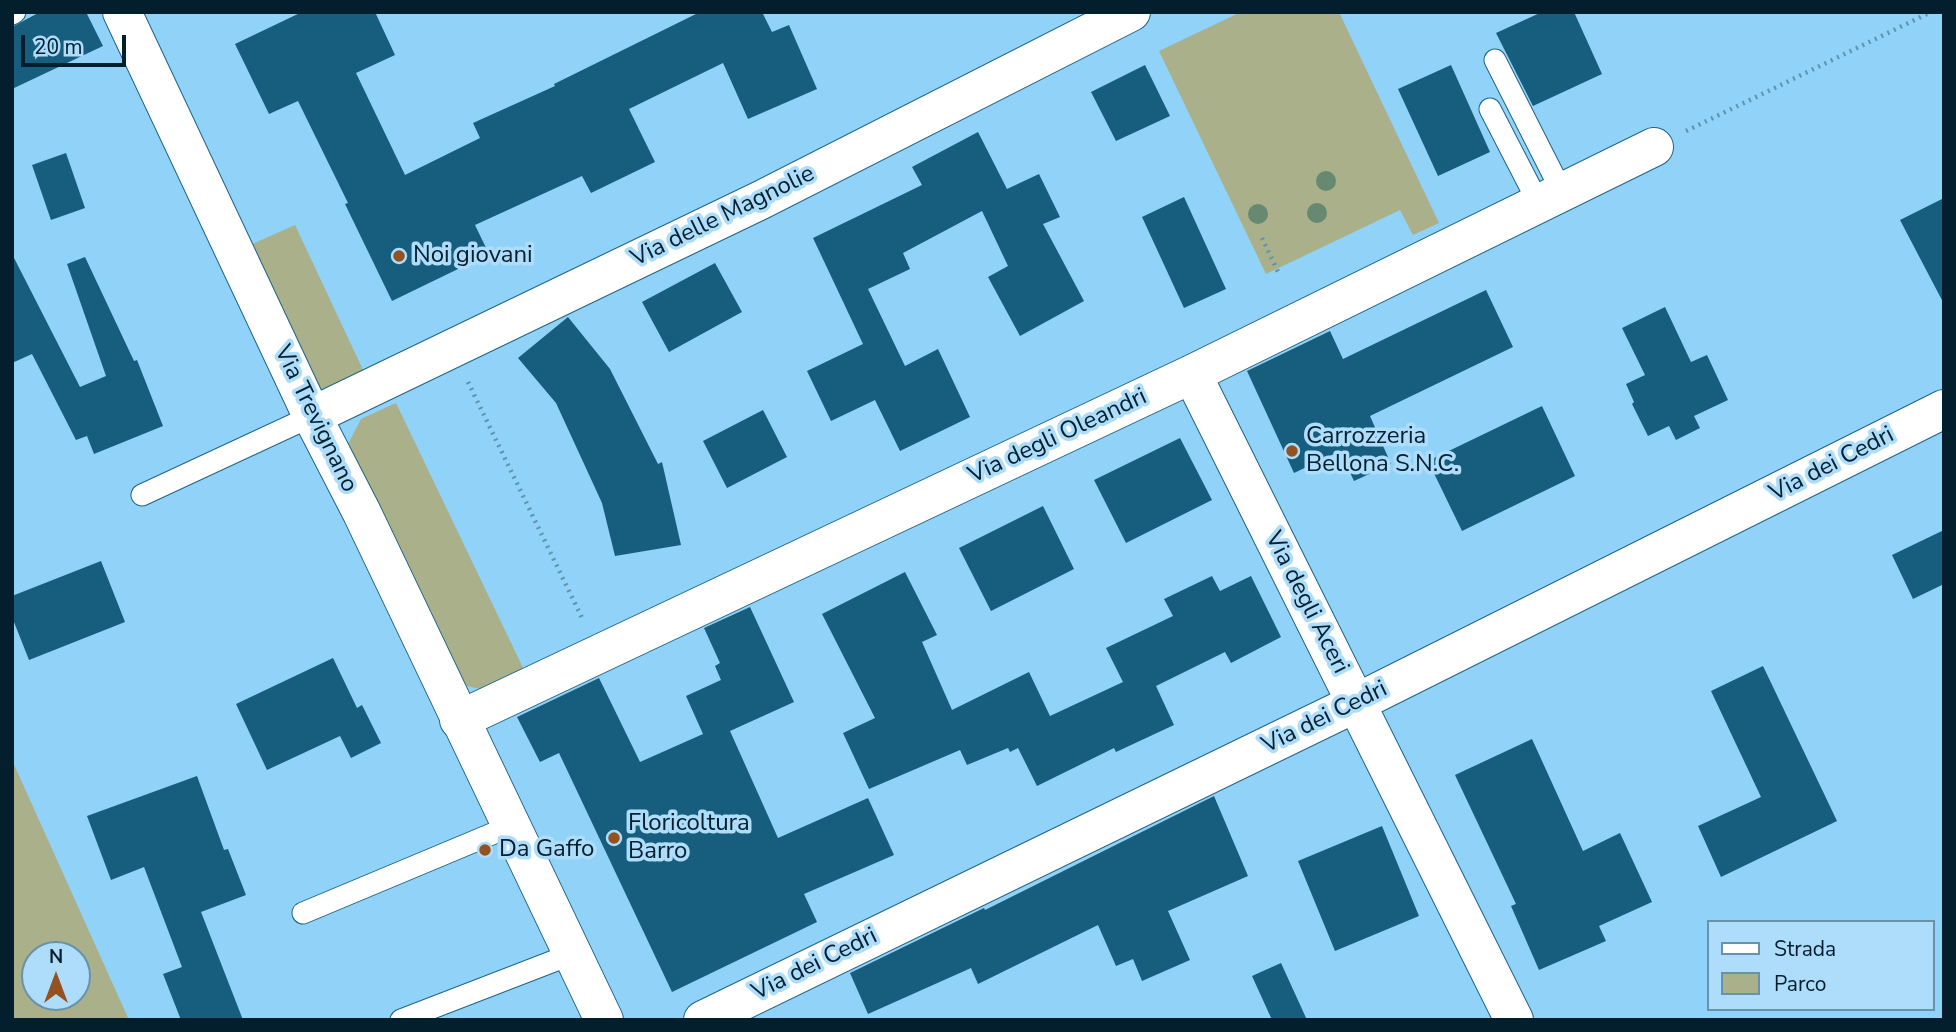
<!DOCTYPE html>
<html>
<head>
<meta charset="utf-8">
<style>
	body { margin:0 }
	#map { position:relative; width:1956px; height:1032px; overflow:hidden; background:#90d2f8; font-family:"Nunito Sans",sans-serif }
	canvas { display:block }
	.frame { position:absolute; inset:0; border:14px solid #031f2d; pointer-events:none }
	.legend { position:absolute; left:1707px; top:920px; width:228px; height:91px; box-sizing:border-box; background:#adddfa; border:2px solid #6991a8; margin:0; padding:9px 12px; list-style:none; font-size:21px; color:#031f2d }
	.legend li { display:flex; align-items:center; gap:14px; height:35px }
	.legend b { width:35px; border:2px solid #6991a8 }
	.north { position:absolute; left:21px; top:941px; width:70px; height:70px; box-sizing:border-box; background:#adddfa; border:2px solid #6991a8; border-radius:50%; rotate:0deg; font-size:19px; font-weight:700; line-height:28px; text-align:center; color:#031f2d }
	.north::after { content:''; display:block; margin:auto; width:24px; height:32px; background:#93521f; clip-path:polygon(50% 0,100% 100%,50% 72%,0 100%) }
	.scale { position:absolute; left:21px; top:35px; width:105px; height:32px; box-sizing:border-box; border:4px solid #031f2d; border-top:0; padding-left:9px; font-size:21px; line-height:24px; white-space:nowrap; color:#031f2d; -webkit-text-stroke:5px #adddfa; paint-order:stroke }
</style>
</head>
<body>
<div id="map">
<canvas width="1956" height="1032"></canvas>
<div class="frame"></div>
<ul class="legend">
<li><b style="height:9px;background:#fff"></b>Strada</li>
<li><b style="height:19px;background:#aab089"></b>Parco</li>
</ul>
<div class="north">N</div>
<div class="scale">20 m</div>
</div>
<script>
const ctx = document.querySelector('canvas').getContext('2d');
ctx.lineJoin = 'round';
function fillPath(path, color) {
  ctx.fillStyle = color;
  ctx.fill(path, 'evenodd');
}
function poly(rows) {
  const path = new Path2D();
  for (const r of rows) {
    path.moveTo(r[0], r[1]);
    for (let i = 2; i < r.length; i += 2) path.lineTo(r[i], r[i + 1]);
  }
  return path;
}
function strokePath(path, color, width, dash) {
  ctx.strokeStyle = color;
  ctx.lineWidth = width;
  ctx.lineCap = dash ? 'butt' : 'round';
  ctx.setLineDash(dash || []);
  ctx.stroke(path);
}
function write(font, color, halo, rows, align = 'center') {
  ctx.font = font + ' "Nunito Sans",sans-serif';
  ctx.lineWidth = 7;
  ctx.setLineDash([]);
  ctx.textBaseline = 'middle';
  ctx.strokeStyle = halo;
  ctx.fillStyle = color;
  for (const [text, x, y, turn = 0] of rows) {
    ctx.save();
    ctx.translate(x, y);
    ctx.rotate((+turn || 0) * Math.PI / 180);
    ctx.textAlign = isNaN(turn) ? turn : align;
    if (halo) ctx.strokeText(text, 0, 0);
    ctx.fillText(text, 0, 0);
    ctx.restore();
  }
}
fillPath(poly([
	[1241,12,1339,12,1439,223,1413,235,1400,210,1266,274,1159,51],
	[295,225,364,372,317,391,250,245],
	[396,403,526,674,489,691,458,684,346,448,361,419],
	[12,760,129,1020,12,1020],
	[77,955,77,997,35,997,35,955]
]), '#aab089');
fillPath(poly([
	[40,12,86,12,103,46,12,89,12,27],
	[302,12,375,12,395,55,356,73,405,175,480,138,473,123,555,86,554,84,700,12,762,12,772,32,789,25,817,89,748,119,723,63,629,109,655,162,591,193,582,176,475,225,489,254,392,301,345,204,348,203,298,101,269,114,235,44],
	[1542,12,1574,12,1602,74,1533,106,1496,33],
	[1145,65,1170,116,1116,141,1091,92],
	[1451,65,1490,152,1438,176,1398,89],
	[978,132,1007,189,1039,174,1060,217,1043,224,1084,301,1020,336,988,277,1008,266,982,211,903,253,910,269,868,289,905,366,938,349,970,417,900,451,875,400,831,421,807,371,863,344,813,238,922,185,912,167],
	[66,153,85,208,51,220,32,165],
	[1184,197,1226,289,1184,308,1142,217],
	[1944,198,1944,304,1900,220],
	[12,254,80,387,106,376,67,264,85,257,134,361,137,360,163,426,94,454,87,436,76,440,32,354,12,363],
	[715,263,742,312,669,352,642,302],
	[1486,290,1513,347,1370,416,1391,464,1354,481,1340,451,1294,473,1247,371,1330,331,1343,359],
	[1665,307,1691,362,1707,355,1728,400,1694,416,1700,428,1676,440,1669,426,1648,436,1632,404,1634,402,1626,384,1645,375,1622,328],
	[568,317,610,369,658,464,662,462,681,545,615,556,602,503,556,403,518,358],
	[1542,406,1575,476,1462,531,1428,461],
	[763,410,787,457,727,488,703,441],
	[1180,438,1212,500,1126,543,1094,480],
	[1043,506,1074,569,991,611,959,548],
	[1944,530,1944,584,1913,599,1892,555],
	[101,561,125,622,29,660,12,617,12,596],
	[905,572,937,635,922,642,952,710,1029,672,1050,716,1123,682,1106,648,1173,616,1164,599,1212,576,1220,591,1251,576,1281,637,1231,663,1225,652,1156,686,1174,725,1116,752,1114,748,1037,786,1018,748,1010,752,1008,748,967,765,960,750,869,789,843,733,875,718,822,614],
	[750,607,794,702,730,731,778,838,868,798,894,855,804,894,817,922,672,992,559,753,540,762,517,717,599,678,640,762,703,734,686,696,721,680,715,666,720,663,704,628],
	[333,658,357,708,362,705,381,743,351,758,340,736,267,770,236,704],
	[1763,666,1837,821,1721,877,1698,826,1761,797,1711,691],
	[1532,739,1583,851,1620,833,1652,902,1599,926,1606,941,1539,970,1511,906,1516,904,1455,775],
	[197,776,224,850,228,849,246,895,201,912,243,1020,181,1020,163,974,182,967,144,867,111,880,87,816],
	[1214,796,1248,876,1168,911,1190,960,1142,981,1133,959,1116,966,1098,925,978,984,971,968,868,1014,850,973,984,908,985,910],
	[1382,826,1419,916,1335,951,1298,861],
	[1281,963,1307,1020,1272,1020,1252,976]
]), '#175d7e');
const service = poly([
	[12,14,15,12],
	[1495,60,1562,192],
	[1490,109,1539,204],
	[142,495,312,416],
	[303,913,511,826],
	[401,1020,572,954]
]);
const minor = poly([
	[1192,374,1514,1020],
	[312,416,761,200,1131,12],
	[459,720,1192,374,1654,147],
	[703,1020,1356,703,1944,409]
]);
const secondary = poly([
	[122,12,312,416,362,513,604,1020]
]);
strokePath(service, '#206486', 23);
strokePath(minor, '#206486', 40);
strokePath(secondary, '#206486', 40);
strokePath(poly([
	[1686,131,1931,12],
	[1262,238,1279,274],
	[468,382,583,620]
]), '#5f94b1', 4.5, [2, 5]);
strokePath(service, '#fff', 21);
strokePath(minor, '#fff', 38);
strokePath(secondary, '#fff', 38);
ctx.fillStyle = '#678871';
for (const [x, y] of [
	[1326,181],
	[1317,213],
	[1258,214]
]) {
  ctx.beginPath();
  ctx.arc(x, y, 10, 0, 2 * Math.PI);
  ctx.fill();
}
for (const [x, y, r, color] of [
	[399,256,7,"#93521f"],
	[1292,451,7,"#93521f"],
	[614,838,7,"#93521f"],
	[485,850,7,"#93521f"]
]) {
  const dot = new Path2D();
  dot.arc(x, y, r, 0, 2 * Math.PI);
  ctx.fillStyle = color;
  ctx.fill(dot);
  strokePath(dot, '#adddfa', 2.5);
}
write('24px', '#031f2d', '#adddfa', [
	["Via delle Magnolie",723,217,-26],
	["Via Trevignano",315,419,64],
	["Via degli Oleandri",1058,437,-25],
	["Via dei Cedri",1832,465,-27],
	["Via degli Aceri",1306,603,63],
	["Via dei Cedri",1325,718,-26],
	["Via dei Cedri",815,965,-26]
]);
write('24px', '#031f2d', '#adddfa', [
	["Noi giovani",413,256],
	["Carrozzeria",1306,437],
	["Bellona S.N.C.",1306,465],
	["Floricoltura",628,824],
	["Barro",628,852],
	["Da Gaffo",499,850]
], 'left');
</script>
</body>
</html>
